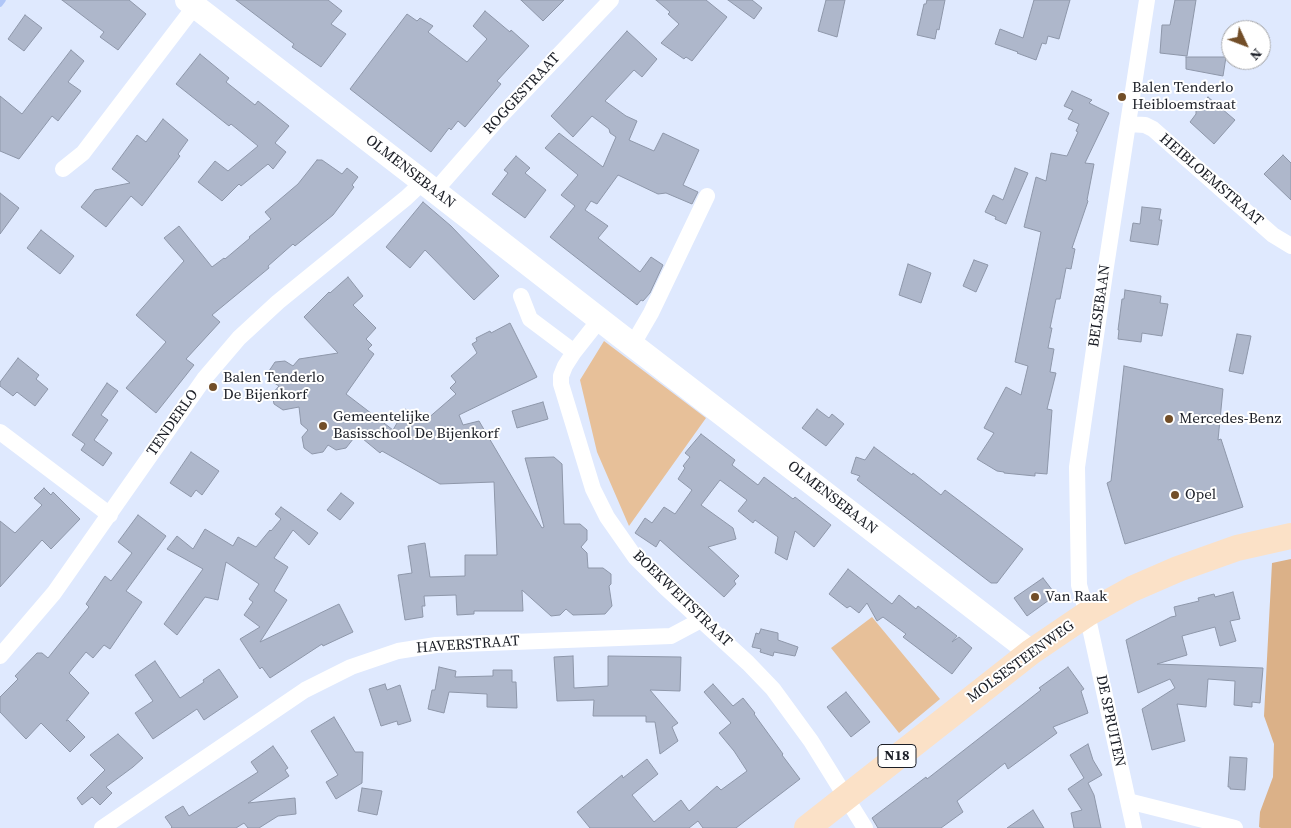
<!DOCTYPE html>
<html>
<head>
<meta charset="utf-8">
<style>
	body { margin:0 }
	#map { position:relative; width:1291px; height:828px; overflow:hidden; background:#dfe9fe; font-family:"Source Serif 4",serif }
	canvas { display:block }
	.north { position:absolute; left:1221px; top:20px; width:50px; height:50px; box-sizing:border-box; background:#fff; border:1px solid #a4a5a8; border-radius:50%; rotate:133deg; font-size:14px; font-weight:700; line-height:20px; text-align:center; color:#1b1e26 }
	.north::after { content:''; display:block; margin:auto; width:18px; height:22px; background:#724e28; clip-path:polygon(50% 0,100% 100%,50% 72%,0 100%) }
</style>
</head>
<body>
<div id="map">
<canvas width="1291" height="828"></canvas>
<div class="north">N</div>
</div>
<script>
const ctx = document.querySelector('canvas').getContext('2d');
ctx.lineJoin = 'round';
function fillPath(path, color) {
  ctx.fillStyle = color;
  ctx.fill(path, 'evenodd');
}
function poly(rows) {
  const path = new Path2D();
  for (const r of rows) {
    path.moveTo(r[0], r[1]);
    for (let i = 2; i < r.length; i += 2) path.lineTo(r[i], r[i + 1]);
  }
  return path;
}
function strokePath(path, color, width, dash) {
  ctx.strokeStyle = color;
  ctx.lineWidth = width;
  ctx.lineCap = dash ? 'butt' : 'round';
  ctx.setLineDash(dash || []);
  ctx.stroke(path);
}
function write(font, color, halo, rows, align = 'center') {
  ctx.font = font + ' "Source Serif 4",serif';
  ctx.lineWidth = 4;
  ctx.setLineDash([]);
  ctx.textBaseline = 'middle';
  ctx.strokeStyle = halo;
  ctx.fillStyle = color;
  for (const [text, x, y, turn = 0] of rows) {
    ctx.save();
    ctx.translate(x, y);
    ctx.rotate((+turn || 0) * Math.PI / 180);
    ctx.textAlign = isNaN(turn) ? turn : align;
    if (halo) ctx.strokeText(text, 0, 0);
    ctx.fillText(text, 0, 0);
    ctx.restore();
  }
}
fillPath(poly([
	[604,341,706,418,629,526,597,452,580,380],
	[872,617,940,699,899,733,831,648]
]), '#e7c099');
fillPath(poly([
	[1291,559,1291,828,1261,828,1259,827,1260,812,1273,777,1274,744,1264,716,1272,563]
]), '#dbb188');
strokePath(poly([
	[0,4,3,0]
]), '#b0c6f7', 5.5);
const building = poly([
	[62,0,129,0,146,14,118,50,100,37,104,32,62,0],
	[236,0,328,0,342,11,331,24,346,34,321,67,292,47,294,44,236,0],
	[521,0,564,0,543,21,521,0],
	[656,0,706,0,727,17,692,61,686,57,684,59,661,43,679,24,668,14,670,12,656,0],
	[728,0,752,0,762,8,754,19,728,0],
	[826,0,845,0,837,37,818,31,826,0],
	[927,0,945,0,939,30,937,29,935,39,917,35,924,4,926,4,927,0],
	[1034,0,1070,0,1059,39,1048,36,1046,44,1042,43,1036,60,1017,53,1018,52,995,44,1000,29,1023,38,1034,0],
	[1175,0,1196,0,1187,56,1160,53,1162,25,1170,25,1175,0],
	[485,11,510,32,511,30,529,46,497,81,501,84,465,127,458,121,451,130,449,128,431,152,350,89,407,14,417,21,420,18,433,26,428,32,467,62,487,39,473,26,485,11],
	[25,15,42,28,24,51,8,39,25,15],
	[627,31,657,59,642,77,634,70,605,101,626,116,637,121,629,140,654,151,663,133,699,150,683,185,698,192,692,204,666,193,658,194,618,175,597,204,591,201,585,210,608,226,598,238,640,272,651,257,663,265,650,293,643,301,641,300,637,305,550,237,575,206,561,195,578,175,545,148,559,133,603,167,616,137,610,133,609,129,592,116,573,137,551,116,627,31],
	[71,50,84,61,68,82,81,91,58,121,52,116,19,159,0,151,0,96,22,114,71,50],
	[200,54,229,78,226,82,255,105,258,101,289,126,275,143,286,152,273,169,268,164,241,186,239,184,222,201,198,182,215,161,228,171,258,146,231,124,229,126,176,84,200,54],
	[1186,57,1226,57,1223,76,1186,69,1186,57],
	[1072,91,1092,100,1089,103,1109,113,1085,163,1094,164,1087,200,1088,201,1072,248,1075,249,1071,269,1066,268,1060,299,1056,299,1050,328,1052,328,1048,348,1054,349,1050,372,1056,373,1047,409,1052,410,1047,474,1035,473,1035,476,1004,473,1004,472,997,471,977,459,994,433,984,428,1006,387,1021,395,1028,366,1015,362,1041,232,1024,227,1036,177,1046,181,1051,153,1067,156,1078,132,1076,131,1079,124,1068,119,1073,110,1064,106,1072,91],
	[1208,97,1235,120,1214,144,1190,122,1196,114,1196,111,1208,97],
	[163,119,188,140,178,154,180,156,142,206,131,196,106,227,81,207,95,190,130,183,112,169,137,135,146,142,163,119],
	[1283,155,1291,163,1291,200,1264,174,1283,155],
	[516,156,530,168,525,173,546,190,525,218,492,194,508,173,504,170,516,156],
	[317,160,322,160,342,174,347,168,358,177,352,185,354,187,333,215,295,246,293,244,268,266,269,268,212,315,220,322,186,359,194,365,156,413,126,388,166,342,136,315,184,261,164,238,179,226,212,267,224,258,225,259,250,238,249,237,271,219,265,212,298,184,317,160],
	[1015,168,1028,173,1006,224,995,219,996,217,985,212,993,195,1003,200,1015,168],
	[0,193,19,208,0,234,0,193],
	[423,202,451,226,499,276,474,300,425,250,410,268,386,247,423,202],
	[1142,207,1161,209,1159,220,1162,220,1158,245,1130,241,1133,223,1140,224,1142,207],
	[41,230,74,256,60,274,27,248,41,230],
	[974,260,988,265,976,292,963,286,974,260],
	[908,264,931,273,921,303,899,295,908,264],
	[348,277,363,296,353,305,376,328,366,339,372,345,368,349,374,354,346,394,393,430,405,409,426,420,456,394,450,388,456,382,451,376,477,353,472,344,477,341,476,338,490,331,491,333,510,323,537,377,459,415,463,425,479,421,542,528,544,527,525,458,554,457,562,464,564,524,580,524,587,530,587,540,581,547,587,553,588,568,603,568,611,574,611,584,609,586,612,606,605,614,573,615,566,609,560,615,551,616,522,590,523,611,474,611,474,614,457,615,456,595,424,596,425,606,422,606,423,617,405,620,398,575,412,573,408,546,425,543,430,577,465,576,465,555,497,555,494,482,440,484,382,451,380,453,357,434,346,448,336,450,328,445,323,452,312,454,304,448,302,437,308,430,301,424,299,407,283,410,274,404,272,394,279,386,271,381,269,371,275,362,285,361,293,366,299,359,338,353,304,317,329,292,330,293,348,277],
	[1125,290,1161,296,1160,303,1168,304,1162,336,1142,333,1141,342,1118,339,1119,330,1118,330,1122,299,1124,299,1125,290],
	[1237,334,1251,336,1243,374,1229,371,1237,334],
	[18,358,39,375,36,379,48,389,35,406,17,392,13,396,0,386,0,382,18,358],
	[1124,366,1223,389,1218,440,1221,439,1243,507,1125,544,1107,483,1111,481,1124,366],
	[107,383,118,391,101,415,108,420,94,440,112,453,103,466,81,450,85,444,72,435,107,383],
	[543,402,548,419,517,428,512,411,543,402],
	[817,409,829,418,832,414,844,424,826,446,802,428,817,409],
	[701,434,735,460,732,465,758,485,764,477,793,499,795,497,831,525,814,547,795,531,787,560,775,553,778,537,755,520,753,523,738,511,747,500,720,480,701,505,733,528,736,539,708,547,739,576,734,581,736,584,724,597,660,540,656,547,635,533,645,518,652,523,664,507,675,514,692,490,678,479,685,468,683,466,690,457,685,453,701,434],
	[874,447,912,475,913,473,941,495,945,490,1023,549,997,583,991,583,857,480,860,476,851,473,856,457,865,460,874,447],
	[191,452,219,471,202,495,196,490,191,497,170,483,191,452],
	[44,488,51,495,53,492,80,519,51,549,42,540,0,587,0,521,15,533,42,505,34,498,44,488],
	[341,493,354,503,340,520,327,510,341,493],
	[281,507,318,533,309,545,293,530,274,558,288,567,274,591,287,600,260,642,339,604,353,632,323,646,322,644,270,678,262,667,260,669,240,639,260,627,244,615,253,602,249,599,259,584,226,562,218,600,205,597,177,635,164,624,203,569,167,549,177,536,193,549,205,529,233,546,238,537,256,547,270,530,271,531,281,519,275,514,281,507],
	[138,515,166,536,126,591,142,602,110,649,104,645,93,658,86,652,69,673,89,693,66,721,68,720,85,737,70,752,41,723,26,739,0,712,0,697,18,679,15,676,37,653,42,653,48,658,89,607,86,604,105,576,111,581,132,553,118,542,138,515],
	[848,569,892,604,899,595,916,609,918,606,957,636,952,642,959,637,972,648,952,674,903,637,906,634,883,617,877,621,867,603,859,613,850,606,847,608,829,594,848,569],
	[1043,578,1056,595,1027,616,1014,598,1043,578],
	[1233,592,1240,619,1230,621,1236,641,1220,646,1215,627,1182,636,1187,655,1157,664,1263,668,1260,703,1252,702,1252,707,1234,705,1235,681,1208,679,1206,707,1177,704,1185,741,1152,750,1142,709,1175,688,1170,679,1138,693,1126,640,1171,617,1176,616,1174,607,1199,601,1198,598,1214,594,1215,597,1233,592],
	[761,629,778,633,778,640,798,647,795,656,774,652,773,656,760,652,761,649,752,647,756,633,759,634,761,629],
	[573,656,574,688,608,686,608,656,681,657,680,691,650,690,678,723,672,727,678,741,660,754,655,722,646,722,646,716,593,716,594,700,557,701,554,657,573,656],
	[155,661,180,698,204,682,203,680,219,669,238,697,204,720,197,709,153,739,135,713,153,701,135,675,155,661],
	[439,667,456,671,455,677,493,676,493,670,512,670,512,682,516,682,517,708,487,707,487,694,449,692,444,713,428,709,432,690,435,690,439,667],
	[1068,667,1084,689,1081,691,1088,713,1053,727,1057,733,1008,769,1005,763,957,801,963,812,941,828,878,828,872,818,926,777,927,779,1041,690,1039,688,1068,667],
	[385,684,387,690,400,685,411,721,398,725,397,721,381,726,369,689,385,684],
	[713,684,733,706,743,698,755,713,754,714,783,754,782,755,800,779,736,828,703,828,698,821,689,828,590,828,577,812,622,775,623,778,647,759,658,774,632,795,654,822,681,800,689,811,717,786,721,790,747,771,734,751,719,733,731,723,704,692,713,684],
	[846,692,870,722,851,737,827,707,846,692],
	[334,717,355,752,363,752,362,783,336,799,326,782,338,775,311,731,334,717],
	[118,734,143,758,133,767,106,787,112,793,100,805,92,797,82,805,77,798,105,770,90,755,118,734],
	[1088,744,1093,760,1102,775,1088,783,1094,795,1101,828,1074,828,1071,813,1082,810,1068,789,1084,778,1070,755,1088,744],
	[273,746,288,768,285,770,289,776,248,803,295,798,296,814,278,816,259,828,248,828,244,823,236,828,171,828,172,827,165,817,183,806,189,816,258,772,251,762,273,746],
	[1230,757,1247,758,1245,790,1230,789,1230,787,1228,787,1230,757],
	[362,788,382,791,377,815,358,811,362,788],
	[1033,810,1044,828,1007,828,1033,810]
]);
fillPath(building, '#aeb7cb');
strokePath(building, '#8e97aa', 1);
strokePath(poly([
	[1128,124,1145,125,1153,129,1273,235,1291,246],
	[63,169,83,153,195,6],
	[435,191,497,120,611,0],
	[521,296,530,319,574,352],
	[600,319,574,352,565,366,561,376,561,384,593,489,607,517,635,557,666,588,748,663,773,689,811,741,865,828],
	[633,344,651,313,707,196],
	[0,432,110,515],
	[0,656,54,593,204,379,239,338,278,302,406,198,423,182],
	[1128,801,1235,828],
	[102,828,305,690,351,667,398,651,436,645,671,636,701,620],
	[1134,828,1087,614,1079,585,1077,467,1105,273,1147,0]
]), '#fff', 16);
strokePath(poly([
	[187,0,423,182,617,333,1031,652]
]), '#fff', 24);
strokePath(poly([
	[807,828,1031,652,1087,614,1132,589,1178,569,1237,548,1291,536]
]), '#fbe1c7', 26);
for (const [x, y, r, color] of [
	[1122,97,5,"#724e28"],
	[213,387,5,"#724e28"],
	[1169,419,5,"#724e28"],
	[323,426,5,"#724e28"],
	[1175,495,5,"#724e28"],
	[1035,597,5,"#724e28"]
]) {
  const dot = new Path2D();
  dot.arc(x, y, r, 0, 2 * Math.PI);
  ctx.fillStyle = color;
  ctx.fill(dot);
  strokePath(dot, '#fff', 2);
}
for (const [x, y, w] of [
	[897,756,38]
]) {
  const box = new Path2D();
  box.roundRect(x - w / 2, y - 11.5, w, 23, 4);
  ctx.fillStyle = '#fff';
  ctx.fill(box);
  strokePath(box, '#1b1e26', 1);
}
write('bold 14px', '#1b1e26', null, [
	["N18",897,756]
]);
write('15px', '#1b1e26', '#fff', [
	["Balen Tenderlo",1132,88],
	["Heibloemstraat",1132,105],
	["Balen Tenderlo",223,378],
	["De Bijenkorf",223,395],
	["Gemeentelijke",333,417],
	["Basisschool De Bijenkorf",333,434],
	["Mercedes-Benz",1179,419],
	["Opel",1185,495],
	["Van Raak",1045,597]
], 'left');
write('15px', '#1b1e26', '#fff', [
	["ROGGESTRAAT",522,94,-47],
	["OLMENSEBAAN",410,172,38],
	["HEIBLOEMSTRAAT",1211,180,41],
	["BELSEBAAN",1100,306,-82],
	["TENDERLO",173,423,-55],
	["OLMENSEBAAN",832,498,38],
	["BOEKWEITSTRAAT",682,599,44],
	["HAVERSTRAAT",468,645,-4],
	["MOLSESTEENWEG",1021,662,-36],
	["DE SPRUITEN",1110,721,78]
]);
</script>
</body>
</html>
